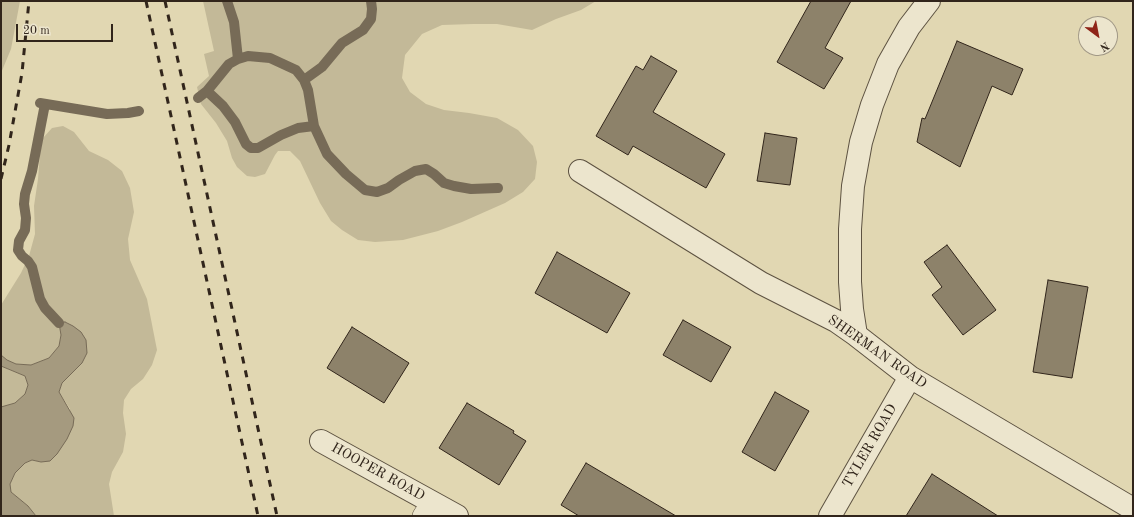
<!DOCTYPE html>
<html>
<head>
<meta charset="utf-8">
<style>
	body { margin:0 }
	#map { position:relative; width:1134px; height:517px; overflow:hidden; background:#e1d7b2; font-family:"Old Standard TT",serif }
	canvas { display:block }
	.frame { position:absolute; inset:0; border:2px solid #31251b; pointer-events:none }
	.north { position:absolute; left:1078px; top:16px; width:40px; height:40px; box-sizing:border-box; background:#ece5cd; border:1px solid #a19886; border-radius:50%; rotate:148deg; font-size:11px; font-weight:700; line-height:16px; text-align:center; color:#31251b }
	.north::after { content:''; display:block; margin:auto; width:14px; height:18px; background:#8f2418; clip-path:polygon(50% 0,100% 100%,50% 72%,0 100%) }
	.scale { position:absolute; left:16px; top:24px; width:97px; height:18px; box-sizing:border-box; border:2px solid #31251b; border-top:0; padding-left:5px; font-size:12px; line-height:14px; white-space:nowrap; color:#31251b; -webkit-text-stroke:3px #ece5cd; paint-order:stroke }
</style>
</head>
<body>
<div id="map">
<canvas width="1134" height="517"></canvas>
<div class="frame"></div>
<div class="north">N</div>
<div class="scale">20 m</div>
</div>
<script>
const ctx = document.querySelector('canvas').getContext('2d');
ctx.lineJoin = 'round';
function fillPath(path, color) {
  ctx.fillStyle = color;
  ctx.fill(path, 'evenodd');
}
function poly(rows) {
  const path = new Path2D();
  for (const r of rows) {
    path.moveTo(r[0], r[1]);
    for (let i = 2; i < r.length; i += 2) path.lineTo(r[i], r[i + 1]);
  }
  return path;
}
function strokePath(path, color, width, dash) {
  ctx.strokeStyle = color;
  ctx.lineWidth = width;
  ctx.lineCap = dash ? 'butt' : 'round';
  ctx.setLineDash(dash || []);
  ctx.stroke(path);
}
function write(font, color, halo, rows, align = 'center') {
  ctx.font = font + ' "Old Standard TT",serif';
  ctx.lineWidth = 3;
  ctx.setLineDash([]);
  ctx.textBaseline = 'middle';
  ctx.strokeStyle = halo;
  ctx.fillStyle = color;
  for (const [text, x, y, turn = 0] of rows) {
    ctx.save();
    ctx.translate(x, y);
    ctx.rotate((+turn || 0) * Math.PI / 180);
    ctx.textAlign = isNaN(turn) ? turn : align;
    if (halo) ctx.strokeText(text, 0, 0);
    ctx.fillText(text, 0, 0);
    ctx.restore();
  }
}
fillPath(poly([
	[1,1,20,1,11,49,1,73],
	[203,1,596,1,581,10,556,19,532,30,497,24,473,24,442,25,422,34,405,55,402,78,410,92,426,104,444,110,469,113,497,118,518,130,533,146,537,162,535,179,523,192,505,203,462,222,438,231,403,240,375,242,358,240,342,230,331,221,320,203,300,161,290,151,278,151,275,155,265,174,255,177,247,176,237,167,232,158,227,141,216,123,201,104,197,87,209,76,204,54,214,51],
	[63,126,74,132,89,151,108,160,122,171,130,188,134,212,128,239,130,260,147,299,157,350,152,365,143,379,131,389,124,400,123,413,126,434,123,452,112,472,109,484,114,516,36,516,28,506,11,492,10,484,15,473,25,463,32,460,41,462,70,409,59,392,62,383,82,363,73,326,65,322,59,323,61,335,59,346,49,358,31,365,16,364,7,360,1,355,1,305,21,273,29,256,35,234,34,206,38,179,40,153,43,138,52,128],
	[1,366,25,376,28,385,25,394,15,403,1,407]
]), '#c3b998');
const water = poly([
	[65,322,73,326,81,332,86,340,87,353,82,363,62,383,59,392,74,418,73,426,67,439,57,454,50,461,41,462,32,460,25,463,15,473,10,484,11,492,28,506,36,516,1,516,1,407,15,403,25,394,28,385,25,376,1,366,1,355,7,360,16,364,31,365,49,358,59,346,61,335,59,323,65,322]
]);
fillPath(water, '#a59a7f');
strokePath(water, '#776b57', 1);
strokePath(poly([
	[227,1,234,22,238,59],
	[304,80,322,67,342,43,363,30,371,19,372,9,371,1],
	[207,91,229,64,238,59,248,56,270,58,296,70,304,80,308,90,314,126,327,154,346,174,365,190,377,192,388,188,399,180,415,171,426,169,434,174,444,183,454,186,471,189,498,188],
	[198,98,207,91,223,106,235,122,246,144,251,148,258,148,281,135,298,128,314,126],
	[40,103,107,114,128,113,139,111],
	[45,104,32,171,25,194,24,204,26,218,25,230,19,241,18,250,22,256,28,261,32,267,40,299,45,308,59,323]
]), '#776b57', 10);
const building = poly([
	[811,1,851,1,825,48,843,58,824,89,777,62,811,1],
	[957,41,1023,69,1012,95,992,86,960,167,917,142,922,118,925,119,957,41],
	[651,56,677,71,653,112,725,154,706,188,633,146,628,155,596,136,636,66,643,70,651,56],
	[765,133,797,138,790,185,757,181,765,133],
	[947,245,996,310,963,335,932,295,942,287,924,262,947,245],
	[557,252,630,293,607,333,535,293,557,252],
	[1048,280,1088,287,1072,378,1033,372,1048,280],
	[683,320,731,347,711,382,663,355,683,320],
	[352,327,409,363,384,403,327,368,352,327],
	[775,392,809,411,775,471,742,452,775,392],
	[467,403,514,431,513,433,526,441,499,485,439,448,467,403],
	[586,463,676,516,579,516,561,505,586,463],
	[932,474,998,516,906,516,932,474]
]);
fillPath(building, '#8d826a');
strokePath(building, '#31251b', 1);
const lane = poly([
	[422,516,431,502]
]);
const street = poly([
	[580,171,761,283,836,321,856,335,910,377,1133,509],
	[856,335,852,309,850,282,850,229,853,186,861,142,872,105,888,64,909,27,929,1],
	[321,441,457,516],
	[830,516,910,377]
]);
strokePath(lane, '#5d5241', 20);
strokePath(street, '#5d5241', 24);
strokePath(lane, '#ece5cd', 19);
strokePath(street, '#ece5cd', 22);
strokePath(poly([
	[146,1,258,516],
	[165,1,277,516],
	[1,179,9,145,22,73,29,1]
]), '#31251b', 3, [7, 7]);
write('14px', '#31251b', '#ece5cd', [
	["SHERMAN ROAD",877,352,35],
	["TYLER ROAD",870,446,-60],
	["HOOPER ROAD",378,472,29]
]);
</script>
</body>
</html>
